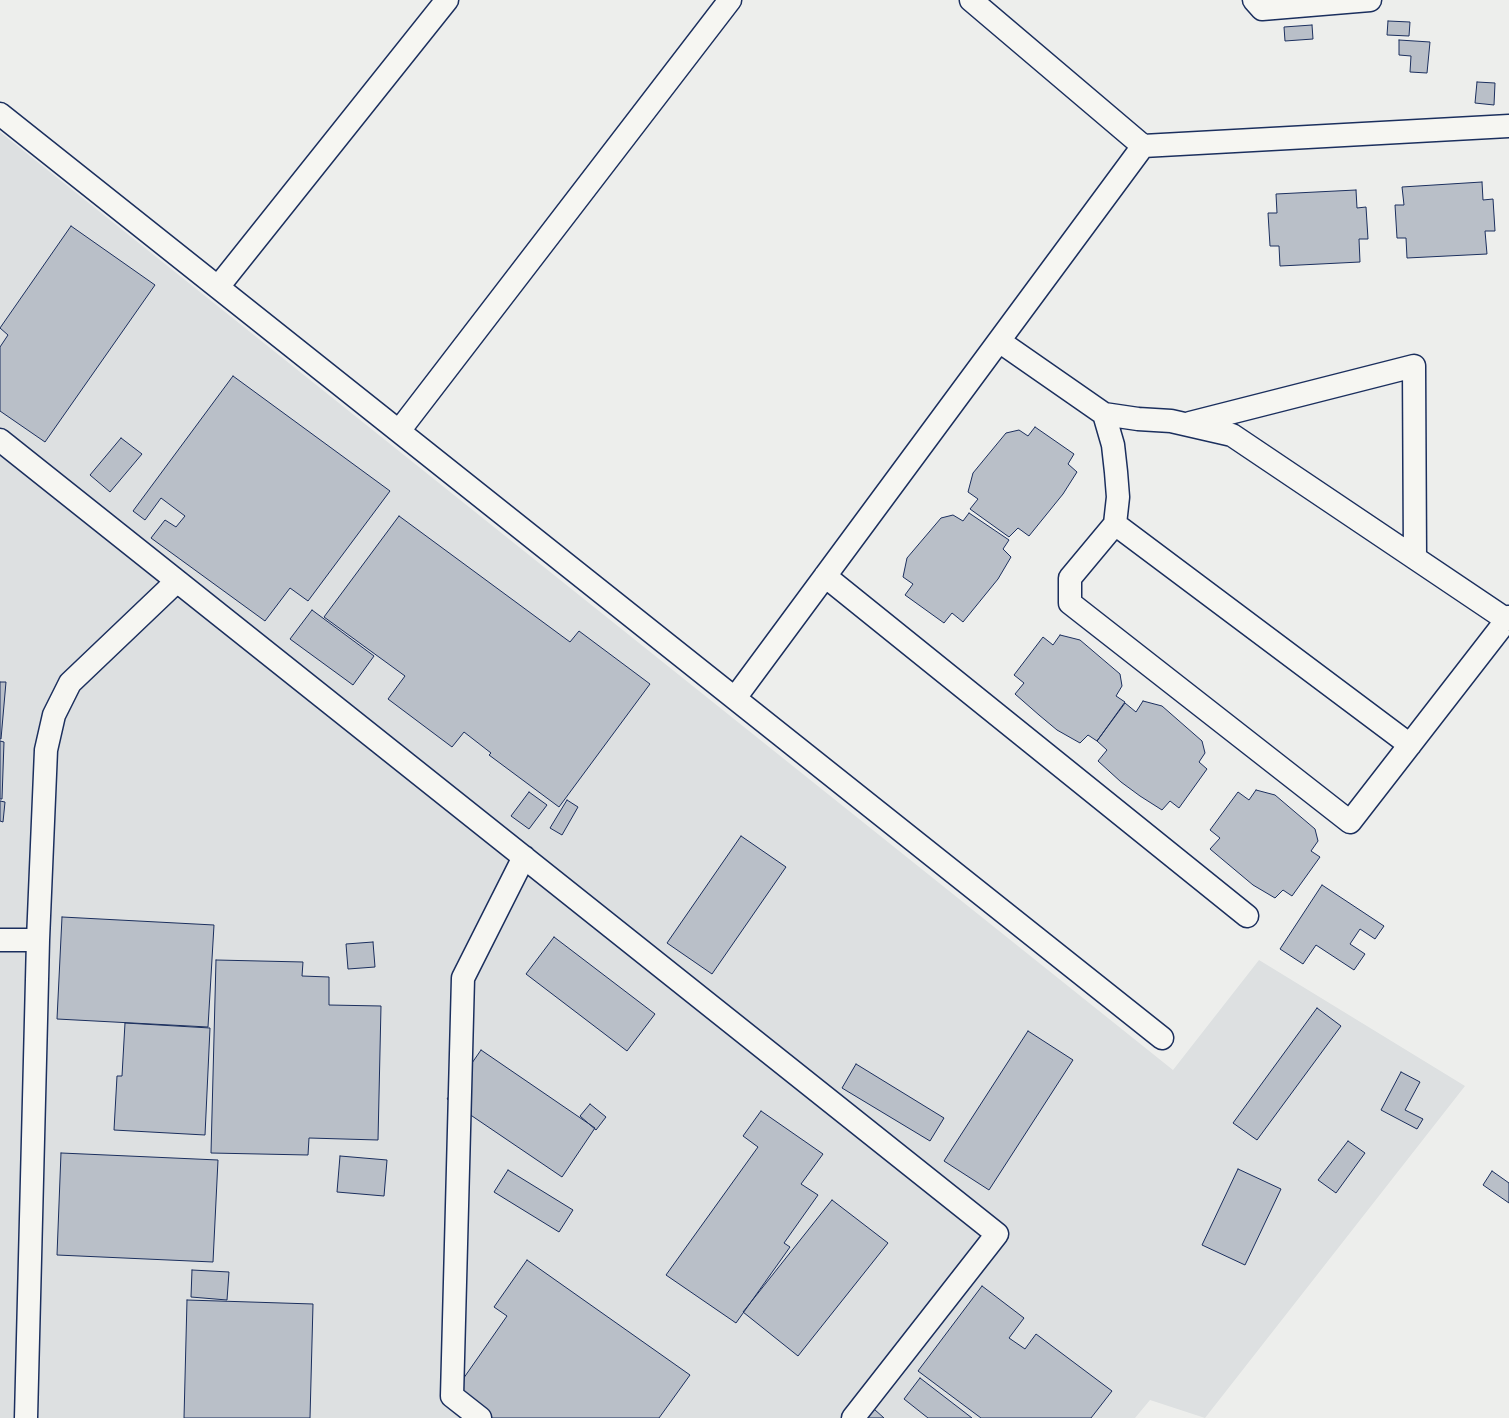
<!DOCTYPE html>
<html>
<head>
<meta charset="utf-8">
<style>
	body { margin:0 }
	canvas { display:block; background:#edeeec }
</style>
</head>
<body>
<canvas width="1509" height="1418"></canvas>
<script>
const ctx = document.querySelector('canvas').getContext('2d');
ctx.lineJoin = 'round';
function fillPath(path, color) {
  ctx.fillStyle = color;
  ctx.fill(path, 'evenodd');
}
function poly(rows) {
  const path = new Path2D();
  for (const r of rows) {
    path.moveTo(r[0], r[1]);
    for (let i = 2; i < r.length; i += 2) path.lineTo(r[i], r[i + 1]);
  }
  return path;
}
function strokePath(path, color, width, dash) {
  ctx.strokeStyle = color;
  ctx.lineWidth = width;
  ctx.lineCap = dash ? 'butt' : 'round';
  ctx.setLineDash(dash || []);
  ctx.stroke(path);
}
fillPath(poly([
	[0,132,1173,1070,1259,960,1465,1086,1205,1418,1150,1400,1135,1418,0,1418]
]), '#dde0e1');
const building = poly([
	[1388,21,1410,22,1409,36,1387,35,1388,21],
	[1312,25,1313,39,1285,41,1284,27,1312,25],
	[1399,40,1430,42,1427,73,1410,72,1411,56,1399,55,1399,40],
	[1477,82,1495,83,1494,105,1475,103,1477,82],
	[1482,182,1483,200,1493,199,1495,231,1485,231,1487,254,1407,258,1406,238,1397,238,1395,205,1404,205,1402,187,1482,182],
	[1356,190,1357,208,1366,207,1368,239,1359,239,1360,262,1280,266,1279,246,1270,246,1268,213,1277,213,1276,194,1356,190],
	[71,226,155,285,45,442,0,411,0,347,8,335,0,328,71,226],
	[233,376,390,491,308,601,290,588,265,621,151,538,165,520,176,527,185,516,161,498,145,520,133,511,233,376],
	[1035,427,1074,454,1068,464,1077,472,1063,494,1029,536,1018,528,1009,537,970,509,978,499,968,492,973,473,1006,433,1019,430,1028,436,1035,427],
	[121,438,142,454,110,492,90,475,121,438],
	[969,513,1009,540,1003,549,1011,557,998,579,963,622,952,613,944,623,905,595,913,584,903,577,907,558,941,518,953,515,963,521,969,513],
	[399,516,570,642,579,631,650,684,559,807,489,755,491,753,464,732,452,747,388,699,405,676,324,617,399,516],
	[312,610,374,656,353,685,290,639,312,610],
	[1060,635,1080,640,1120,674,1122,686,1116,696,1125,702,1097,741,1088,735,1080,743,1057,730,1039,715,1015,694,1024,683,1014,675,1043,637,1053,645,1060,635],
	[0,682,6,682,1,739,0,739,0,682],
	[1143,701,1162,706,1202,741,1205,753,1199,762,1207,769,1179,808,1170,801,1162,810,1140,796,1121,782,1098,761,1107,750,1097,741,1125,703,1136,712,1143,701],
	[0,741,4,742,2,799,0,799,0,741],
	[1256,790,1275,795,1315,829,1318,841,1311,851,1320,857,1292,896,1283,890,1275,898,1253,885,1210,849,1220,838,1210,830,1238,792,1249,800,1256,790],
	[529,792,547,805,529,829,511,816,529,792],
	[567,800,578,807,562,835,550,828,567,800],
	[0,801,5,802,3,822,0,821,0,801],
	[741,836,786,867,712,974,667,943,741,836],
	[1322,885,1384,926,1375,939,1360,929,1350,944,1365,954,1354,970,1316,945,1303,964,1280,949,1322,885],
	[62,917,214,925,208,1027,57,1019,62,917],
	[554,937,655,1014,627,1051,526,974,554,937],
	[373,942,375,967,348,969,346,944,373,942],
	[216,960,303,962,302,976,329,977,329,1005,381,1006,378,1140,309,1138,308,1155,211,1153,216,960],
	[1317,1008,1341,1026,1257,1140,1233,1123,1317,1008],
	[125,1023,210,1028,205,1135,114,1130,117,1076,122,1076,125,1023],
	[1028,1031,1073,1060,989,1190,944,1161,1028,1031],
	[481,1050,595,1128,562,1177,447,1099,481,1050],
	[856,1064,944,1118,930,1141,842,1088,856,1064],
	[1401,1072,1420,1082,1405,1110,1423,1119,1417,1129,1381,1110,1401,1072],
	[590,1104,606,1117,596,1130,580,1116,590,1104],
	[761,1111,823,1154,801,1184,818,1195,784,1243,790,1247,736,1323,666,1275,758,1147,743,1136,761,1111],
	[1348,1141,1365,1153,1336,1193,1318,1180,1348,1141],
	[61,1153,218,1160,213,1262,57,1255,61,1153],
	[340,1156,387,1160,384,1196,337,1192,340,1156],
	[1238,1169,1281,1189,1245,1265,1202,1245,1238,1169],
	[508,1170,573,1210,559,1232,494,1192,508,1170],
	[1492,1171,1509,1183,1509,1203,1483,1185,1492,1171],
	[832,1200,888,1243,798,1356,743,1312,832,1200],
	[527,1260,690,1375,659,1418,491,1418,454,1392,507,1316,494,1307,527,1260],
	[192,1270,229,1272,227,1300,191,1297,192,1270],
	[982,1286,1024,1318,1009,1338,1025,1349,1036,1334,1112,1391,1091,1418,981,1418,918,1371,982,1286],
	[187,1300,313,1304,310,1418,184,1418,187,1300],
	[920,1378,972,1418,928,1418,904,1399,920,1378],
	[874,1409,884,1418,865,1418,874,1409]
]);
fillPath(building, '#b9bfc8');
strokePath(building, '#1b2f5e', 1);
const minor = poly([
	[971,0,1143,146],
	[1254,0,1262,9,1370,0],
	[0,114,1162,1038],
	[218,287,447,0],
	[999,341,1104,414,1138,419,1171,421,1232,435,1507,620],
	[1104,414,1113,445,1116,472,1118,497,1115,524,1070,578,1070,603,1350,822,1509,617],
	[1190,423,1414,366,1415,558],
	[399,431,730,0],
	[0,440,997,1234,853,1418],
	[1115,524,1410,745],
	[825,576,1247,916],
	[735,698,1143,146,1509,126],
	[0,940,38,940],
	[26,1418,38,940,46,750,54,715,70,683,177,581],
	[480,1418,452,1396,463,978,524,857]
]);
strokePath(minor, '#1b2f5e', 25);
strokePath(minor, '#f6f6f2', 22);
</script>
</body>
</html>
